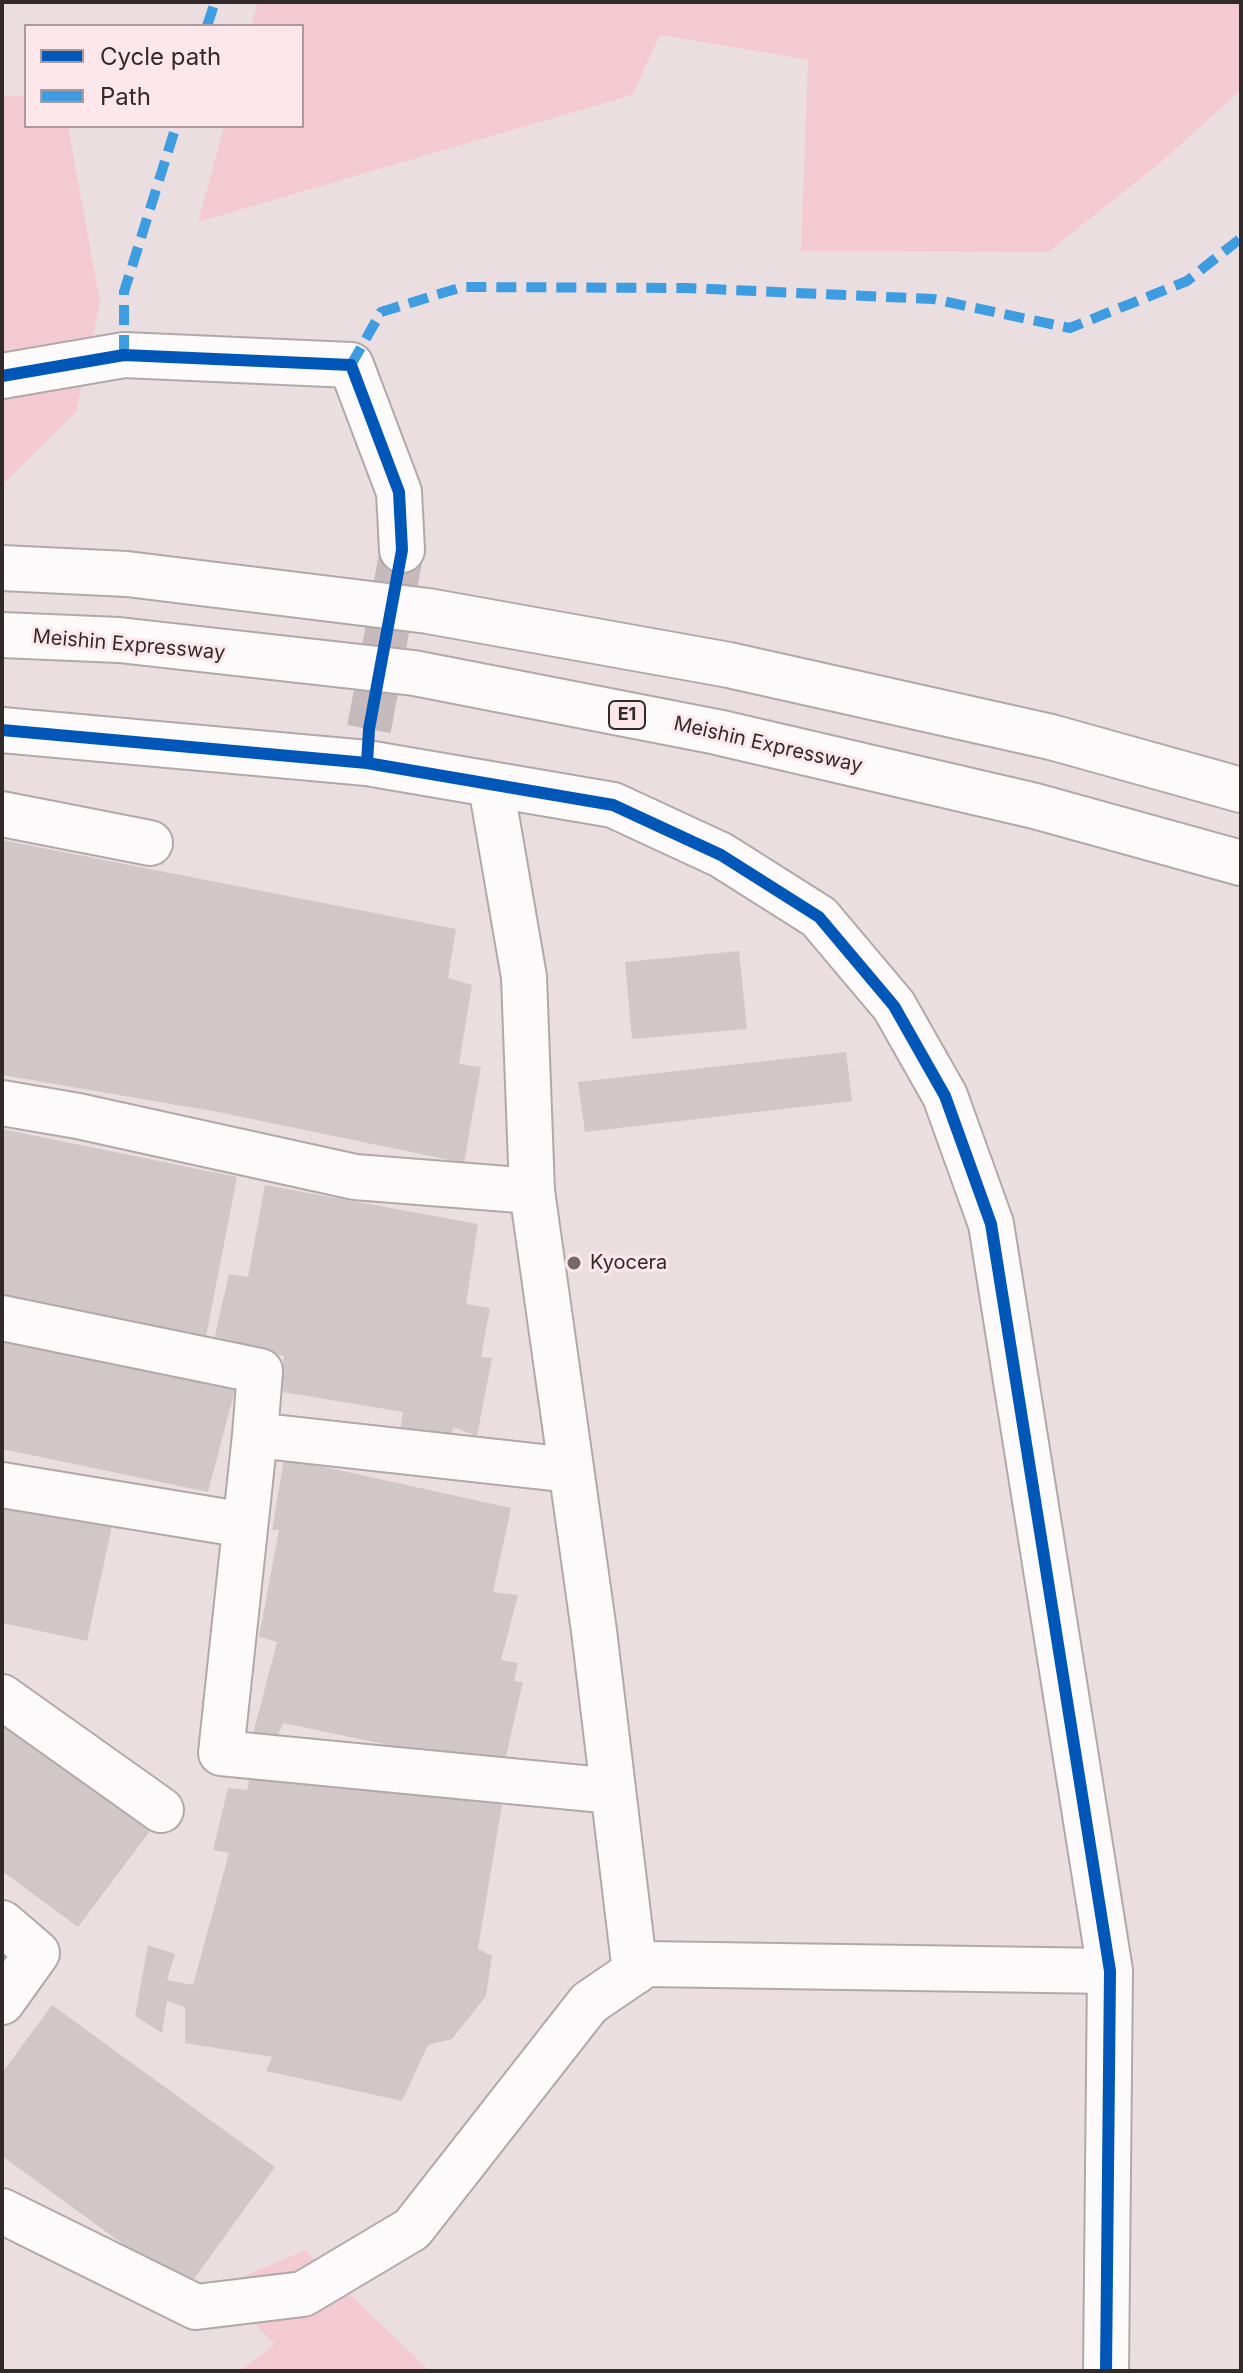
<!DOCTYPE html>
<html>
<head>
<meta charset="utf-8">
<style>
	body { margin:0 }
	#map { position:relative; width:1243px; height:2373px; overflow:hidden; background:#ebdee0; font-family:Inter,sans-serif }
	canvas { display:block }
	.frame { position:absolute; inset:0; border:4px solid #32292b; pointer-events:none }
	.legend { position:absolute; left:24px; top:24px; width:280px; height:104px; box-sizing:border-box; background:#fde7ea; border:2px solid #ac9b9e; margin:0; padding:10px 14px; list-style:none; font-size:24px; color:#32292b }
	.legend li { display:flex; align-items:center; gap:16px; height:40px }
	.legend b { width:40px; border:2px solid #ac9b9e }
</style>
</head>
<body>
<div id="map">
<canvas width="1243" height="2373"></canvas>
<div class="frame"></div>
<ul class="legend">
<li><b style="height:10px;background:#0057b8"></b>Cycle path</li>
<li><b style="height:10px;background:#3e9ce1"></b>Path</li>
</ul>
</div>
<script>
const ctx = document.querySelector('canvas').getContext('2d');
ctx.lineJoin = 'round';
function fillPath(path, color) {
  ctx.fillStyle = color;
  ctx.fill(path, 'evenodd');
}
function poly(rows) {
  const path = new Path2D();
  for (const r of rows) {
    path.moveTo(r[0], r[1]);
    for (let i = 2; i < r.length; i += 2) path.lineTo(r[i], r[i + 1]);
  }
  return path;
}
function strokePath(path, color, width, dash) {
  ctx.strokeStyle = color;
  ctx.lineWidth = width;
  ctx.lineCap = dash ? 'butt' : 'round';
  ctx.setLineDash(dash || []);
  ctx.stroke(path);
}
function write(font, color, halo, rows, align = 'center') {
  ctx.font = font + ' Inter,sans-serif';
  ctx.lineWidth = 6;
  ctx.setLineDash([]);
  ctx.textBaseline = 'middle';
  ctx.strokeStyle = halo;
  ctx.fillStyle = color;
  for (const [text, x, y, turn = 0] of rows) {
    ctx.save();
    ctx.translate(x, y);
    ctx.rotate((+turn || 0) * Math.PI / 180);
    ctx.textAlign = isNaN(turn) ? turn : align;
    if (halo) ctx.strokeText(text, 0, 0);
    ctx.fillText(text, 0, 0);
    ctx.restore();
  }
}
fillPath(poly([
	[258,2,1241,2,1241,90,1160,163,1048,252,801,251,808,60,660,35,632,95,198,222,224,126,302,126,302,26,251,26],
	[2,96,26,96,26,126,68,126,100,302,76,412,2,485],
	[305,2250,429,2371,240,2371,275,2344,218,2288]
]), '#f4cad2');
fillPath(poly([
	[2,840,456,929,448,978,472,985,459,1064,481,1067,464,1163,218,1112,2,1075],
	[739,951,747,1029,632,1039,625,962],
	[846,1052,852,1101,585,1132,578,1082],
	[2,1129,237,1177,204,1347,2,1301],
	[265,1185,478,1224,466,1304,490,1308,481,1357,492,1358,477,1436,453,1427,450,1444,400,1432,403,1412,276,1391,284,1356,213,1344,229,1274,248,1277],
	[2,1336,237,1382,208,1492,2,1449],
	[284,1458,511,1508,493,1592,518,1595,501,1660,518,1663,514,1681,523,1682,503,1769,283,1723,277,1737,253,1734,277,1642,259,1637,279,1530,272,1530],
	[2,1502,112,1526,87,1641,2,1623],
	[2,1715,153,1827,78,1927,2,1871],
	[256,1748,502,1805,478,1949,492,1956,486,1996,452,2039,428,2045,402,2101,266,2071,272,2057,185,2043,185,2007,167,2001,162,2033,135,2016,148,1945,175,1954,167,1980,193,1985,229,1853,213,1850,228,1788,247,1790],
	[52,2005,275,2167,186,2290,2,2156,2,2073]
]), '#d1c7c9');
strokePath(poly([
	[369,729,402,550]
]), '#c6babc', 44, [44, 22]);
const minor = poly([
	[2,376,124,355,351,365,399,492,402,550],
	[2,730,367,763,613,805,721,855,819,917,894,1006,945,1096,991,1224,1110,1971,1106,2371],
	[491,786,524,977,532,1191,594,1631,635,1972],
	[2,814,150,843],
	[2,1103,78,1116,355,1177,532,1191],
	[2,1318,260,1371,255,1435],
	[570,1470,255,1435,221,1753,613,1791],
	[2,1485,245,1525],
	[2,1697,161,1810],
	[2,1923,37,1953,2,2002],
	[2,2211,196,2307,303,2294,412,2229,589,2003,646,1964,1110,1971]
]);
const highway = poly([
	[2,568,127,574,428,611,729,665,1051,737,1241,790],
	[2,635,119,640,414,673,717,732,1035,806,1241,863]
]);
strokePath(minor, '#b1a8a9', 48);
strokePath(highway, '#b1a8a9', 48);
strokePath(minor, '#fcfafa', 44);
strokePath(highway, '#fcfafa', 44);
strokePath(poly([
	[207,26,215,2],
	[124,355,124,292,176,126],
	[351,365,381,312,462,287,687,288,933,299,1070,328,1187,281,1241,238]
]), '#3e9ce1', 10, [20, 10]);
strokePath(poly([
	[2,376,124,355,351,365,399,492,402,550,369,729,367,763],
	[2,730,367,763,613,805,721,855,819,917,894,1006,945,1096,991,1224,1110,1971,1106,2371]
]), '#0057b8', 12);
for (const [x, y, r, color] of [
	[574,1263,8,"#73686a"]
]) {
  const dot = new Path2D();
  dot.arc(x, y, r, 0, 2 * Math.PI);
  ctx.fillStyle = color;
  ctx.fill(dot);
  strokePath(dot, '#fde7ea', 3);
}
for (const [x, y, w] of [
	[627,715,36]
]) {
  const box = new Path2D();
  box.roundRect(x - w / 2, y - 14, w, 28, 6);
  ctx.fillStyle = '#fde7ea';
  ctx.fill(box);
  strokePath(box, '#32292b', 2);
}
write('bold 18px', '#32292b', null, [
	["E1",627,715]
]);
write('20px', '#32292b', '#fde7ea', [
	["Meishin Expressway",129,645,5],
	["Meishin Expressway",768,745,13]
]);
write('20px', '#32292b', '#fde7ea', [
	["Kyocera",590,1263]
], 'left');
</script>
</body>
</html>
